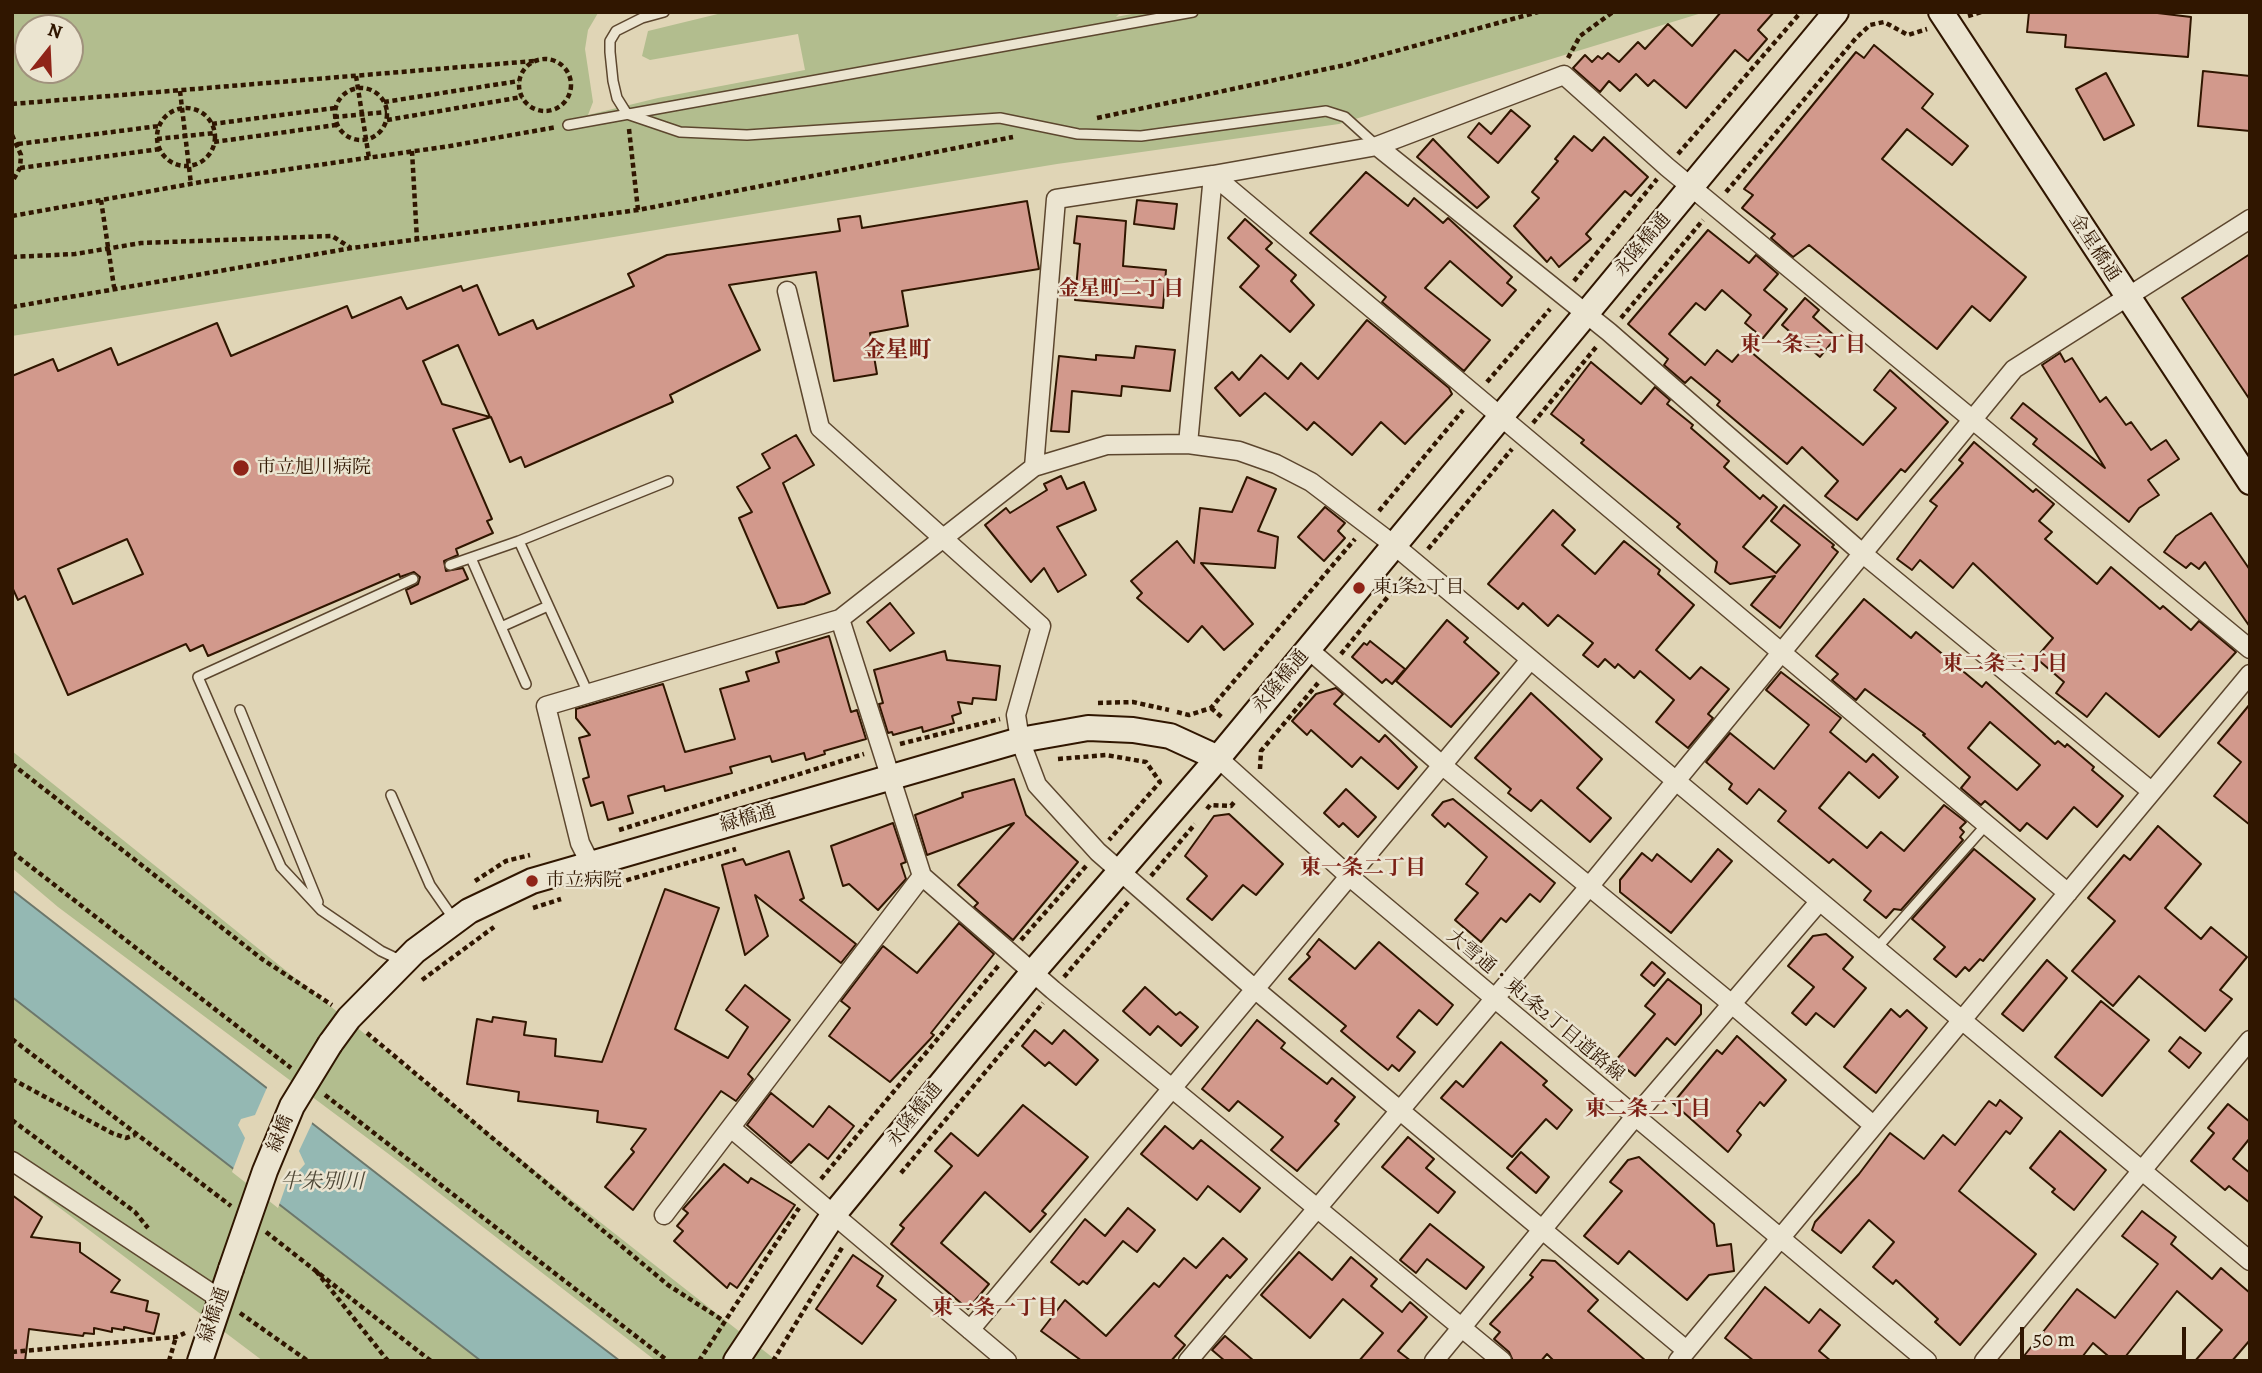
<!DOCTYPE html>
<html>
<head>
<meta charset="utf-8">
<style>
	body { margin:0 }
	#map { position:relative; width:2262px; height:1373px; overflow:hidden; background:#e0d5b6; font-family:Alegreya,serif }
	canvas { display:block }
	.frame { position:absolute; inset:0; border:14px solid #301600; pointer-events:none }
	.north { position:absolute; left:14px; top:14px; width:70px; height:70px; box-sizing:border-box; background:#ebe4d0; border:2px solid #a0927d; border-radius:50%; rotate:18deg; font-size:19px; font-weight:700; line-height:28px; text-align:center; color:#301600 }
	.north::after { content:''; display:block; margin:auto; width:24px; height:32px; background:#8f2418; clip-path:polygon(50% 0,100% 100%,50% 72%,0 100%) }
	.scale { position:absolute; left:2020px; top:1327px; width:166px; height:32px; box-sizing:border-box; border:4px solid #301600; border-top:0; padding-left:9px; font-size:21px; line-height:24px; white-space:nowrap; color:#301600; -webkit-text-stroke:5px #ebe4d0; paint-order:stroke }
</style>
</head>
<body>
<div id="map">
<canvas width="2262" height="1373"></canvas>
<div class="frame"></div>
<div class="north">N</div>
<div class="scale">50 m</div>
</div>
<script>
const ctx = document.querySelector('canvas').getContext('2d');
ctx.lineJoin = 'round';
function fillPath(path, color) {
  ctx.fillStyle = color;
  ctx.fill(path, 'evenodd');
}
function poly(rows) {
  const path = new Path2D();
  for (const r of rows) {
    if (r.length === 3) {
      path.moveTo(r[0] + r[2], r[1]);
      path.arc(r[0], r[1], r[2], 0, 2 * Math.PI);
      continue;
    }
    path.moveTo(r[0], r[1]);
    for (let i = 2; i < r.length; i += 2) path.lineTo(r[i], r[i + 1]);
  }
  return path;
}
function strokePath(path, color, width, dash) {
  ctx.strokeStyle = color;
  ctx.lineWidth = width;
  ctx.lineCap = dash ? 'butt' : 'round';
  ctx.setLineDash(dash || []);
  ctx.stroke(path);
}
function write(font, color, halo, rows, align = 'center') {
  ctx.font = font + ' Alegreya,"Noto Serif JP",serif';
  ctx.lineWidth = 5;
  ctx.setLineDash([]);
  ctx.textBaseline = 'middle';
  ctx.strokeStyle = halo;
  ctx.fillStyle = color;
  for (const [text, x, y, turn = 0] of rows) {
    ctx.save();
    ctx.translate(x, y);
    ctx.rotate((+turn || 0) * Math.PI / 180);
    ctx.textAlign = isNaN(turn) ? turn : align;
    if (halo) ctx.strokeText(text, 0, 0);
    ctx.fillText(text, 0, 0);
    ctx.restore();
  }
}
fillPath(poly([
	[12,12,598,13,588,30,585,49,593,102,588,115,658,98,805,70,798,34,650,60,642,56,648,31,726,12,1121,12,1116,17,1142,12,1705,12,1339,124,1057,164,12,336],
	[28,28,70,28,70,70,28,70],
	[12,751,572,1200,777,1361,656,1361,390,1155,58,907,12,868],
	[12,997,481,1361,263,1361,12,1172]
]), '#b2bd8e');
const water = poly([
	[12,890,506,1274,620,1361,481,1361,12,997,12,890]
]);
fillPath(water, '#94b8b3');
strokePath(water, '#6c776b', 2);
fillPath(poly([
	[269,1083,314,1119,299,1151,305,1164,296,1174,290,1174,278,1208,232,1172,245,1138,238,1125,241,1119,255,1115]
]), '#e0d5b6');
const building = poly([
	[1721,12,1774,12,1758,30,1767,39,1748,61,1735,50,1686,108,1654,80,1648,86,1636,74,1620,91,1609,81,1600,92,1573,68,1585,55,1592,62,1598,56,1602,59,1608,53,1619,62,1638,42,1645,49,1668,24,1692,46,1721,12],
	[2029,12,2149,12,2191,17,2188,57,2065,47,2066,35,2027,32,2029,12],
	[1874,45,1933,94,1922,108,1968,146,1952,165,1907,129,1882,159,2026,277,1990,321,1972,306,1937,349,1809,245,1793,257,1771,238,1775,234,1742,208,1753,195,1744,189,1856,52,1864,58,1874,45],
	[2203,71,2250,76,2250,131,2198,126,2203,71],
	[2106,73,2134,125,2104,140,2076,89,2106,73],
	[1511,110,1530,126,1498,163,1468,137,1479,123,1491,134,1511,110],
	[1574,136,1592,151,1604,137,1648,177,1631,196,1625,191,1586,234,1591,239,1559,267,1551,257,1547,262,1514,226,1539,198,1532,192,1558,161,1555,159,1574,136],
	[1433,139,1489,197,1477,208,1417,157,1433,139],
	[1366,172,1408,206,1414,198,1443,223,1448,218,1512,277,1507,283,1516,290,1502,306,1450,261,1425,288,1490,340,1464,371,1382,302,1386,297,1310,233,1366,172],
	[1137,200,1177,204,1174,229,1134,224,1137,200],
	[1027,201,1039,269,902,291,908,326,870,333,877,374,834,381,816,272,729,285,760,350,670,395,673,402,525,467,521,457,510,462,491,417,453,429,492,519,487,521,493,533,456,549,458,555,444,561,446,571,463,568,468,579,411,604,406,590,418,584,420,577,414,572,400,577,399,574,208,656,203,645,190,651,186,644,68,695,25,596,18,600,12,587,12,376,53,359,58,371,111,348,118,365,217,323,231,356,347,306,352,318,401,297,407,309,461,286,463,291,477,285,499,335,533,320,537,329,634,286,628,274,667,255,840,231,838,219,860,216,862,228,1027,201],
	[458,345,490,417,442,404,423,361,458,345],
	[127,539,143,574,73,604,58,569,127,539],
	[1077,216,1126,221,1123,266,1166,270,1163,308,1075,300,1080,244,1074,243,1077,216],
	[1245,219,1272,243,1266,249,1296,275,1291,281,1314,305,1290,332,1240,287,1259,266,1228,238,1245,219],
	[1708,230,1749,263,1756,255,1778,274,1764,290,1787,309,1763,338,1745,323,1751,315,1722,290,1705,310,1696,303,1669,334,1705,365,1717,350,1732,362,1745,347,1863,445,1896,408,1874,390,1890,370,1948,422,1905,472,1901,469,1857,520,1825,496,1838,481,1802,447,1787,464,1717,405,1720,401,1691,377,1685,383,1664,365,1668,359,1628,324,1708,230],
	[2250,254,2250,400,2182,298,2250,254],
	[1805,298,1819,310,1813,317,1836,337,1820,357,1782,325,1805,298],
	[1367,320,1449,388,1452,394,1405,444,1381,422,1352,455,1314,422,1307,430,1265,393,1240,416,1215,388,1232,372,1239,380,1261,355,1288,379,1301,363,1318,379,1367,320],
	[1136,346,1175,350,1170,391,1122,386,1121,396,1072,391,1069,432,1051,431,1059,356,1096,360,1096,355,1134,358,1136,346],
	[2060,353,2065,362,2072,358,2100,402,2106,397,2126,425,2131,422,2151,450,2166,440,2179,459,2148,480,2159,495,2139,508,2129,522,2033,444,2037,439,2011,418,2023,403,2105,468,2042,365,2060,353],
	[1591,362,1641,404,1655,387,1670,400,1667,404,1693,425,1691,428,1729,461,1724,467,1760,499,1763,495,1777,507,1743,547,1776,573,1800,545,1771,521,1784,505,1834,545,1832,547,1838,552,1780,628,1751,605,1775,576,1730,584,1715,572,1717,562,1677,527,1680,524,1581,443,1584,440,1551,414,1591,362],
	[796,435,814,465,783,483,830,593,804,604,778,608,739,518,752,512,737,487,770,468,762,454,796,435],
	[1974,442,2033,492,2036,489,2054,504,2039,521,2052,532,2045,539,2097,584,2111,567,2160,609,2163,606,2191,630,2199,621,2236,652,2159,737,2106,693,2087,717,2056,693,2064,682,2036,658,2053,638,1973,563,1953,588,1920,560,1912,570,1897,559,1937,506,1930,501,1963,463,1959,460,1974,442],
	[1061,476,1067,489,1084,482,1096,510,1057,527,1086,575,1058,592,1044,568,1031,582,985,525,1006,508,1010,513,1047,490,1044,484,1061,476],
	[1247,477,1276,489,1258,531,1278,537,1275,568,1201,563,1253,624,1224,650,1202,626,1188,642,1137,598,1142,593,1131,581,1177,541,1194,563,1200,508,1232,512,1247,477],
	[1325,507,1345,523,1338,531,1345,538,1324,561,1298,537,1325,507],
	[1553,510,1575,530,1562,545,1595,574,1624,541,1660,570,1658,574,1694,605,1656,650,1690,679,1701,667,1729,689,1708,714,1713,718,1688,748,1656,722,1674,700,1640,671,1634,678,1618,664,1615,668,1605,659,1598,667,1583,655,1593,643,1558,615,1548,626,1523,603,1518,609,1488,584,1553,510],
	[2211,513,2250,570,2250,627,2205,562,2199,569,2191,563,2186,568,2164,552,2176,536,2211,513],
	[1864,599,1911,638,1916,632,1982,687,1986,682,2055,744,2058,741,2065,747,2067,744,2094,767,2092,770,2123,796,2097,827,2074,807,2047,839,2027,823,2020,831,1985,801,1981,805,1961,788,1970,777,1923,735,1925,734,1865,689,1856,700,1832,680,1838,674,1816,656,1864,599],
	[1990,722,2040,765,2017,790,1968,748,1990,722],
	[890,603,914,633,890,651,867,622,890,603],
	[1447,620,1468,638,1464,642,1499,673,1451,727,1396,681,1447,620],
	[829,636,851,712,857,710,866,739,824,751,825,754,806,760,804,753,772,762,770,756,730,767,732,773,665,791,664,786,628,796,633,813,608,820,603,802,591,806,583,779,589,777,579,738,590,735,576,718,576,709,663,684,685,752,735,739,720,689,749,681,746,672,779,662,776,652,829,636],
	[1370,641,1405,669,1392,684,1386,679,1382,683,1352,657,1364,643,1367,645,1370,641],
	[945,651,947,660,1000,666,996,700,973,698,972,704,958,702,961,713,952,716,954,723,923,732,922,727,893,735,892,732,888,733,879,704,883,703,874,670,945,651],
	[1781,672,1841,718,1830,732,1866,762,1873,754,1898,777,1879,798,1849,772,1819,808,1867,848,1881,832,1904,851,1944,805,1966,822,1960,828,1964,832,1960,837,1963,840,1901,910,1894,909,1886,918,1864,900,1871,891,1833,859,1829,863,1778,821,1786,811,1759,789,1747,804,1729,789,1732,784,1706,762,1730,733,1774,769,1809,725,1766,690,1781,672],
	[1336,688,1343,694,1334,704,1379,742,1385,735,1417,767,1398,789,1361,757,1352,767,1311,730,1307,735,1292,721,1316,694,1336,688],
	[1531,693,1602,759,1577,788,1611,818,1590,842,1541,800,1531,811,1508,793,1511,789,1475,758,1531,693],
	[2250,704,2250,825,2214,796,2241,762,2218,743,2250,704],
	[1014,779,1026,815,1078,862,1013,940,974,907,978,903,958,885,1014,823,927,855,915,815,963,797,962,793,1014,779],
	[1346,789,1376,817,1358,837,1343,823,1339,827,1324,813,1346,789],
	[1453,799,1555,883,1540,902,1530,894,1506,922,1501,918,1481,942,1455,920,1478,893,1466,884,1487,857,1448,823,1445,827,1432,815,1443,802,1453,799],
	[1229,814,1283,864,1256,895,1243,885,1212,920,1187,899,1207,876,1185,856,1214,816,1229,814],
	[893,823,906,862,901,864,906,879,878,910,849,884,843,886,831,846,893,823],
	[2158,826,2201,864,2165,908,2201,939,2211,927,2247,957,2220,990,2232,999,2205,1031,2139,976,2113,1006,2072,971,2115,921,2088,898,2124,855,2130,860,2158,826],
	[1718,849,1732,861,1671,933,1620,892,1620,880,1642,853,1652,861,1657,854,1691,882,1718,849],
	[1974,849,2035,899,1983,961,1980,959,1969,971,1965,967,1956,977,1934,959,1945,947,1912,919,1974,849],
	[789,851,804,898,800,900,856,944,841,963,755,895,768,936,745,955,722,865,743,859,746,865,789,851],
	[665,889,719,908,675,1029,728,1058,748,1027,726,1010,745,985,790,1020,748,1074,753,1079,736,1101,721,1091,633,1210,605,1187,634,1152,631,1149,646,1129,597,1122,598,1111,518,1101,519,1092,467,1084,477,1019,492,1022,493,1017,526,1022,524,1035,556,1039,555,1056,602,1062,665,889],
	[959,923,994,954,931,1033,934,1035,890,1082,829,1036,850,1008,841,1001,883,946,917,973,959,923],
	[1826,934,1853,957,1843,969,1866,988,1834,1027,1816,1013,1806,1025,1792,1013,1814,987,1788,966,1813,936,1826,934],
	[1319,939,1355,969,1379,942,1453,1005,1437,1025,1419,1010,1397,1037,1415,1052,1399,1071,1392,1065,1388,1070,1372,1057,1341,1031,1346,1026,1289,979,1310,957,1307,954,1319,939],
	[2047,960,2067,978,2023,1031,2002,1014,2047,960],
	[1652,962,1665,973,1654,986,1641,975,1652,962],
	[1668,979,1701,1005,1701,1014,1675,1045,1667,1038,1635,1076,1616,1060,1655,1014,1645,1006,1668,979],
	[1145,987,1176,1015,1180,1012,1198,1027,1181,1046,1158,1026,1150,1035,1123,1011,1145,987],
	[2101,1001,2149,1040,2102,1096,2055,1057,2101,1001],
	[1891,1009,1900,1017,1907,1010,1927,1028,1876,1093,1844,1067,1891,1009],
	[1257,1020,1285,1043,1281,1048,1327,1084,1332,1078,1355,1097,1335,1121,1339,1124,1297,1171,1271,1150,1283,1137,1238,1101,1229,1111,1202,1089,1257,1020],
	[1035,1030,1052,1044,1064,1030,1098,1060,1076,1085,1049,1062,1045,1066,1022,1046,1035,1030],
	[1737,1036,1786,1080,1764,1106,1760,1102,1737,1131,1741,1135,1728,1152,1673,1103,1717,1050,1722,1054,1737,1036],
	[2180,1037,2201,1053,2189,1068,2169,1051,2180,1037],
	[1501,1042,1547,1081,1543,1085,1572,1110,1557,1129,1546,1119,1512,1157,1441,1098,1456,1081,1463,1087,1501,1042],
	[771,1093,813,1127,829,1106,854,1126,828,1159,809,1144,791,1163,747,1125,771,1093],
	[2000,1100,2022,1118,2010,1134,2006,1131,1959,1191,2036,1254,1960,1345,1935,1322,1938,1319,1896,1280,1893,1284,1873,1267,1894,1242,1869,1220,1841,1253,1812,1230,1815,1222,1859,1174,1890,1133,1924,1159,1943,1135,1955,1145,1989,1101,1996,1106,2000,1100],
	[2228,1104,2250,1122,2250,1138,2233,1159,2250,1173,2250,1203,2229,1186,2225,1190,2191,1161,2214,1133,2208,1128,2228,1104],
	[1023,1105,1088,1157,1042,1211,1046,1214,1030,1232,985,1192,941,1243,989,1284,968,1309,891,1244,904,1228,900,1225,952,1166,935,1151,951,1133,978,1156,1023,1105],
	[1165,1126,1193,1149,1201,1140,1260,1188,1240,1212,1208,1186,1197,1200,1141,1154,1165,1126],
	[2060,1131,2106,1170,2074,1210,2052,1192,2055,1189,2030,1168,2060,1131],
	[1408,1137,1434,1159,1426,1168,1455,1192,1438,1213,1382,1167,1408,1137],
	[1521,1152,1549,1177,1536,1193,1507,1168,1521,1152],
	[1639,1157,1714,1224,1717,1246,1731,1244,1734,1271,1709,1275,1687,1300,1629,1251,1618,1264,1584,1236,1622,1191,1610,1182,1628,1160,1639,1157],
	[724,1164,748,1183,751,1178,795,1205,737,1288,730,1283,727,1288,674,1241,683,1231,677,1226,688,1213,683,1209,724,1164],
	[12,1195,42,1217,31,1237,80,1243,80,1252,120,1280,111,1292,148,1301,146,1311,159,1314,154,1334,124,1327,124,1330,112,1328,112,1332,94,1328,94,1334,84,1333,83,1336,29,1329,25,1361,12,1361,12,1195],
	[1128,1208,1155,1230,1137,1252,1123,1241,1087,1284,1083,1281,1079,1285,1051,1262,1085,1219,1105,1236,1128,1208],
	[2142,1211,2176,1237,2171,1244,2212,1279,2221,1268,2250,1293,2250,1340,2232,1361,2195,1361,2222,1330,2177,1291,2122,1361,2114,1361,2093,1343,2079,1361,2020,1361,2077,1289,2115,1318,2158,1264,2122,1236,2142,1211],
	[1430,1224,1484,1267,1466,1289,1427,1259,1416,1273,1400,1260,1430,1224],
	[1223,1238,1247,1259,1230,1278,1227,1275,1175,1336,1185,1345,1171,1361,1082,1361,1041,1331,1065,1300,1106,1336,1154,1283,1159,1287,1184,1258,1196,1268,1223,1238],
	[1299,1252,1332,1280,1351,1257,1377,1279,1371,1286,1402,1312,1410,1302,1427,1317,1398,1351,1411,1361,1359,1361,1383,1333,1343,1299,1310,1338,1261,1295,1299,1252],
	[853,1255,883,1276,877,1286,896,1300,862,1344,816,1309,853,1255],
	[1542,1260,1555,1261,1598,1300,1588,1311,1646,1361,1554,1361,1547,1354,1541,1361,1513,1361,1509,1352,1494,1339,1500,1332,1490,1324,1533,1277,1530,1275,1542,1260],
	[1765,1287,1809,1323,1820,1309,1840,1325,1819,1351,1831,1361,1754,1361,1725,1338,1765,1287],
	[1225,1336,1254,1361,1225,1361,1212,1350,1225,1336]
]);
fillPath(building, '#d2998c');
strokePath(building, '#301600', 2);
const lane = poly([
	[664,12,642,18,616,31,610,41,610,52,613,81,617,98,627,114,680,132,747,135,1000,118,1078,134,1141,136,1326,111,1345,117,1377,146],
	[568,125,1193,12],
	[519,541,668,481],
	[471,558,526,684],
	[450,565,519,541,588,693],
	[501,627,548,606],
	[240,710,318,902],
	[391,795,430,885,453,918],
	[1876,949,1986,825],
	[402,961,381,951,321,910,281,867,198,677,413,579]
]);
const street = poly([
	[1377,146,1609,332,1862,553,2151,791],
	[1213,175,2068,893],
	[787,291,820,428,1041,626,1016,715,1020,740,1037,785,1098,852,1256,990,1686,1350],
	[1188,444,1213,175],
	[1034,467,1056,199,1213,175,1377,146,1564,75,1667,167,2250,649],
	[1308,649,1443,766,1733,1005,1873,1125],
	[1218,758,1350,877,1927,1361],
	[591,865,580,843,546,706,840,619,1034,467,1107,445,1188,444,1239,451,1276,464,1311,482,1394,545,2250,1261],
	[922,876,1053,990,1502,1361],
	[731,1128,1007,1361],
	[12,1161,220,1299],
	[664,1215,922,876,840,619],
	[970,1330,1530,660],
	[1188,1361,1588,888,2014,369,2250,219],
	[1434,1361,1634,1118,1819,902],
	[1678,1361,2250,674],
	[1984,1361,2250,1040]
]);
const secondary = poly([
	[1941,12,2250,482],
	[330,1044,349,1018,415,951,469,911,532,881,1020,740,1088,728,1133,730,1170,736,1218,758],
	[200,1361,231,1269],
	[736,1361,834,1214,1033,972,1218,758,1836,12]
]);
strokePath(lane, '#5c462e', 12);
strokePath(street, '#5c462e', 21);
strokePath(secondary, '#301600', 28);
strokePath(poly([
	[1968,16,1981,12],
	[1568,58,1580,36,1613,12],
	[545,85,26],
	[356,76,369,158],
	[361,114,26],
	[180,91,191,184],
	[384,102,519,81],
	[12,104,534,61],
	[186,137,29],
	[334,117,387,112],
	[1097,118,1345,65,1538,12],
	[387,120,522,97],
	[212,124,335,108],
	[629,129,638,210],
	[12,135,21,155,20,168,12,182],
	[157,139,214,133],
	[214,142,336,125],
	[18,144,159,126],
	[412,151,417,240],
	[1678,154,1801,12],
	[20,168,160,149],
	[1726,192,1856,38,1870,25,1884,22,1908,35,1927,29],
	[101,200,114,287],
	[12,216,207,181,450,146,557,127],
	[12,257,75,254,141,243,332,236,351,248],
	[1574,281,1657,179],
	[12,307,352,248,638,210,1013,137],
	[1621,318,1703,220],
	[1487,382,1550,309],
	[1533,423,1597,346],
	[1379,511,1463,410],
	[1428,549,1512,449],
	[1341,654,1404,577],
	[1098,703,1133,702,1169,710],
	[1211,708,1224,719],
	[1177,712,1189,715,1211,708,1355,539],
	[900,744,1000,719],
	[1058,759,1106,755,1146,762,1160,782,1109,840],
	[12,764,262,959,332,1005],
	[1260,769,1261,751,1318,683],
	[1207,809,1210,805,1231,806,1236,800],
	[619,830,864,754],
	[12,852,291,1068],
	[1151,876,1195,824],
	[475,881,506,861,530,855],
	[610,885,736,849],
	[533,908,561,899],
	[1021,940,1087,865],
	[1064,977,1129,901],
	[422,980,494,927],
	[367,1033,668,1285,724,1321],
	[12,1039,231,1206],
	[12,1079,112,1133,126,1138,135,1135],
	[325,1095,668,1361],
	[12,1120,135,1212,148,1228],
	[901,1173,1043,1003],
	[821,1179,999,965],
	[266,1232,431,1361],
	[316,1271,388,1361],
	[240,1313,308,1361],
	[12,1352,176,1337,185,1333],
	[169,1361,176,1337],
	[699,1361,799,1208],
	[773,1361,843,1246]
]), '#301600', 4.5, [5, 3.5]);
strokePath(lane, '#ebe4d0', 9);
strokePath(street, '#ebe4d0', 18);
strokePath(secondary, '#ebe4d0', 24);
const secondaryBridge = poly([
	[231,1269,265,1171,292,1106,330,1044]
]);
strokePath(secondaryBridge, '#301600', 28, []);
strokePath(secondaryBridge, '#ebe4d0', 24);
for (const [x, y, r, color] of [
	[241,468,9,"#8f2418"],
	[1359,588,7,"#8f2418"],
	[532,881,7,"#8f2418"]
]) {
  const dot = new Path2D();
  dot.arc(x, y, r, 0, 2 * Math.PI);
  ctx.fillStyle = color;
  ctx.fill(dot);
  strokePath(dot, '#ebe4d0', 2.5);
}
write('19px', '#301600', '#ebe4d0', [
	["永隆橋通",1643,245,-50],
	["金星橋通",2094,248,57],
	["永隆橋通",1281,682,-50],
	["緑橋通",748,819,-16],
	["大雪通・東1条2丁目道路線",1535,1006,40],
	["永隆橋通",915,1115,-51],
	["緑橋",281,1134,-67],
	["緑橋通",215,1315,-71]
]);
write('19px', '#301600', '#ebe4d0', [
	["市立旭川病院",257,468],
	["東1条2丁目",1373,588],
	["市立病院",546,881]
], 'left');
write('bold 21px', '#7a1f14', '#ebe4d0', [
	["金星町二丁目",1121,290],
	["東一条三丁目",1803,346],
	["東二条三丁目",2005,665],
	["東一条二丁目",1363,869],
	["東二条二丁目",1648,1110],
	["東一条一丁目",995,1309]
]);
write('italic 21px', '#4e4736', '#ebe4d0', [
	["牛朱別川",322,1183]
]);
write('bold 23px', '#7a1f14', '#ebe4d0', [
	["金星町",897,351]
]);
</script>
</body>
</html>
